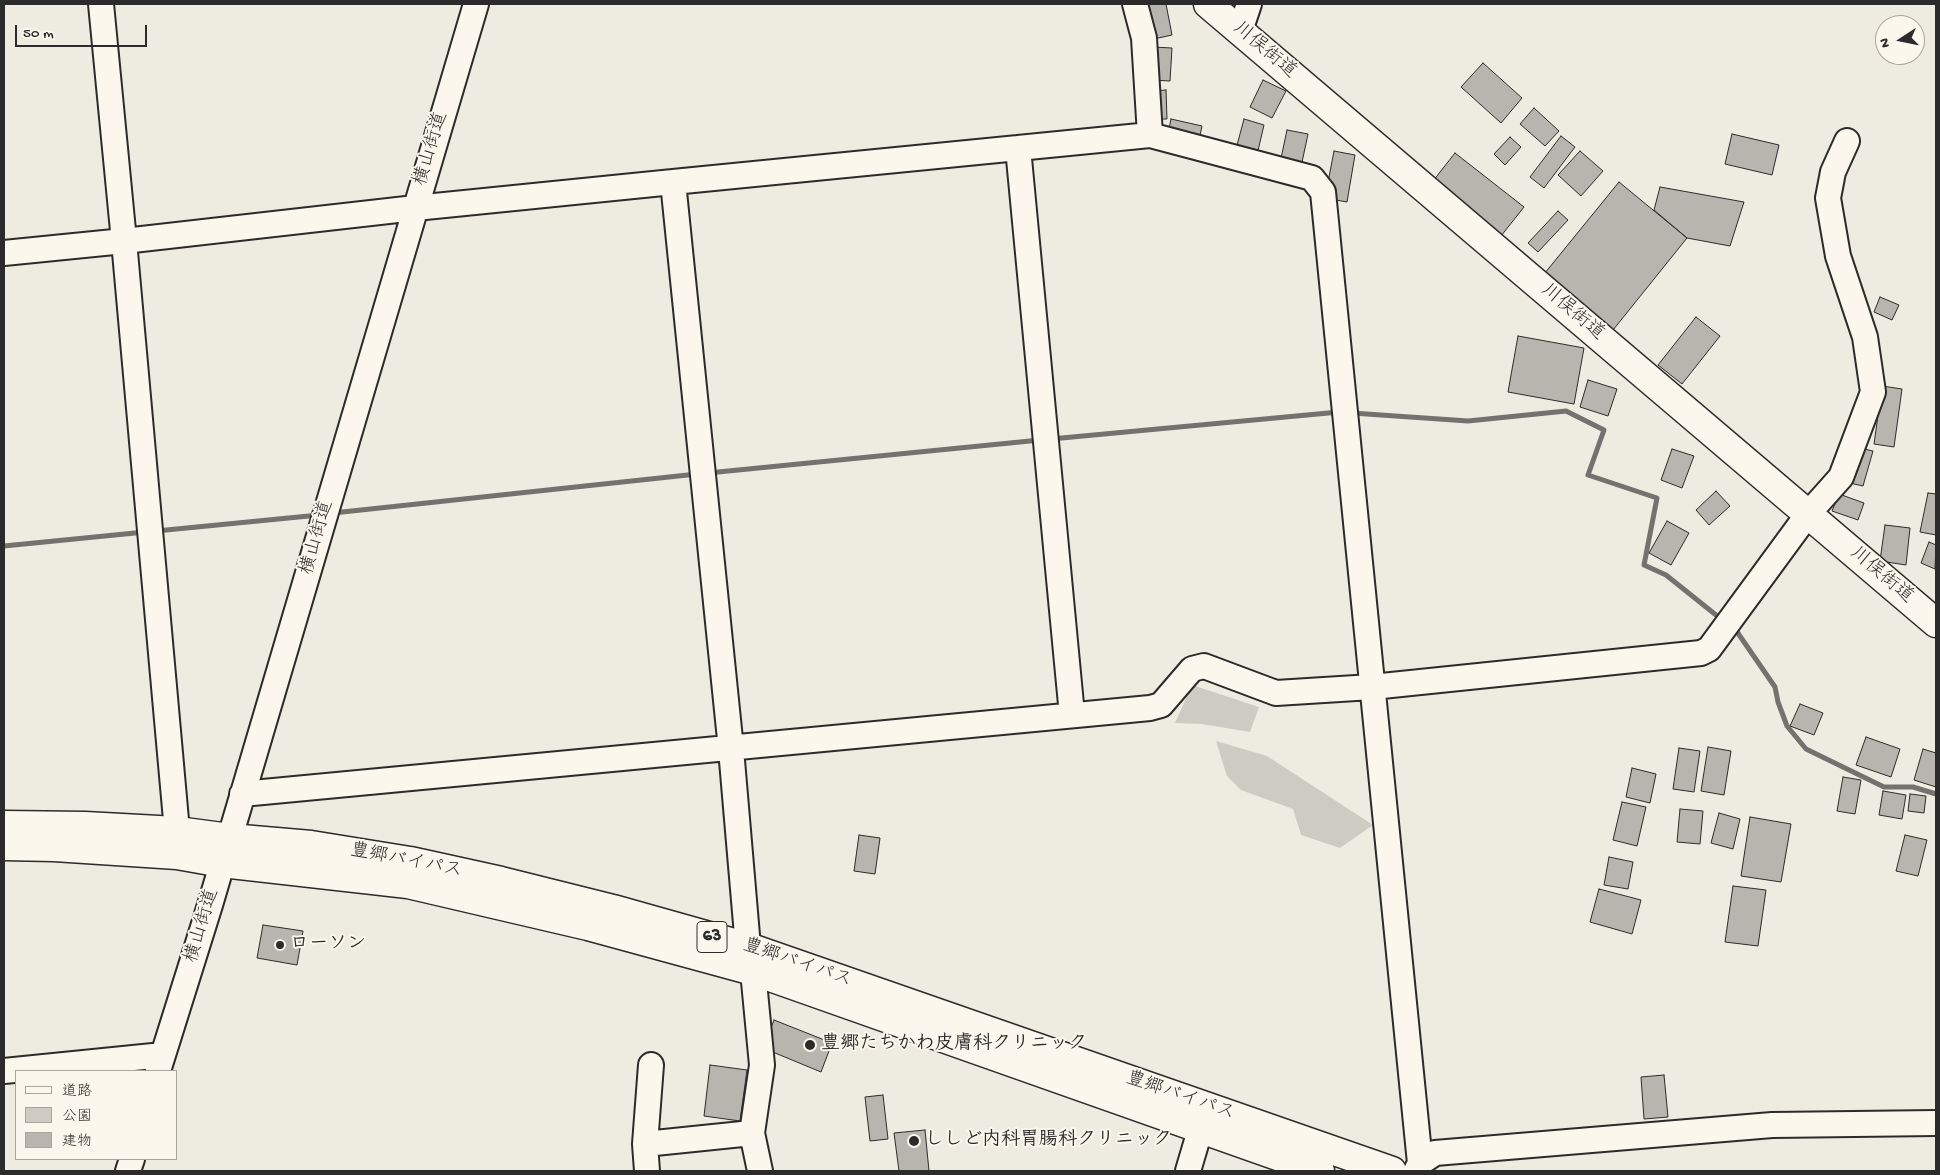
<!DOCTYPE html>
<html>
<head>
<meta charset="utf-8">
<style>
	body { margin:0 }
	#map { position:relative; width:1940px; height:1175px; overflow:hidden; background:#eeebe0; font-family:"Gochi Hand","Klee One",sans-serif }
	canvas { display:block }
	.frame { position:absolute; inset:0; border:5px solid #2b2b2b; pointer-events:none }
	.legend { position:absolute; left:15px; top:1070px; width:162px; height:90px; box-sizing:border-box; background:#fbf7ec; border:1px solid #a8a59f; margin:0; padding:6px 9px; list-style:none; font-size:15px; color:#2b2b2b }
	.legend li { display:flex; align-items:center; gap:10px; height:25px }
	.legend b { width:25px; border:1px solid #a8a59f }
	.north { position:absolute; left:1875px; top:15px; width:50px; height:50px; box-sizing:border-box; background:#fbf7ec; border:1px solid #a8a59f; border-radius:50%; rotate:259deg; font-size:14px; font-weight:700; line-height:20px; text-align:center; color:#2b2b2b }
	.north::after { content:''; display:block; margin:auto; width:18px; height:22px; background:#2b2b2b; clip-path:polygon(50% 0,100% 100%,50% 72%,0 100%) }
	.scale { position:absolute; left:15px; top:25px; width:132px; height:22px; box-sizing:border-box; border:2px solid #2b2b2b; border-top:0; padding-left:6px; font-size:15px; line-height:18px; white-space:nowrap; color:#2b2b2b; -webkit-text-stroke:4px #fbf7ec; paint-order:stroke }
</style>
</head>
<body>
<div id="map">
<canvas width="1940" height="1175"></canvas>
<div class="frame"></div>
<ul class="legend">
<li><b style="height:6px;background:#fbf7ec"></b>道路</li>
<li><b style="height:14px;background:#cecbc2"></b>公園</li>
<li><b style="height:14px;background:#b8b5ae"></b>建物</li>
</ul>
<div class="north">N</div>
<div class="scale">50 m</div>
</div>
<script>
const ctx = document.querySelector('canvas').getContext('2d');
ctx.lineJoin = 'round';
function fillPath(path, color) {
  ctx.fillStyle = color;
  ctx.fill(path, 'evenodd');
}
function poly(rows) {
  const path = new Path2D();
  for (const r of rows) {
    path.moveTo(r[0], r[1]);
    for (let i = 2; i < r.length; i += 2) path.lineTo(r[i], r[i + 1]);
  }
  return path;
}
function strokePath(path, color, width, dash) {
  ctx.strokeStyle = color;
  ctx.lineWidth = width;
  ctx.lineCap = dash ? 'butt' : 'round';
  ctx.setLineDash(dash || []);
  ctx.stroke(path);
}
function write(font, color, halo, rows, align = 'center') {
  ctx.font = font + ' "Gochi Hand","Klee One",sans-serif';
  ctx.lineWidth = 4;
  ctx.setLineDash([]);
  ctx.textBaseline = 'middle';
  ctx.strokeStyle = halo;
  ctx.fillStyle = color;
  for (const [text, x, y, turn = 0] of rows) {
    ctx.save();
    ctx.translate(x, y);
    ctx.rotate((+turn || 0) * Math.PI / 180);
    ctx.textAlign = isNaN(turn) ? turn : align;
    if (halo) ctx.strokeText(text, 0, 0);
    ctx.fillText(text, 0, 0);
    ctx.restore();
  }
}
fillPath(poly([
	[1192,685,1259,707,1250,732,1202,724,1175,723],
	[1216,741,1267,756,1373,825,1340,848,1301,835,1293,809,1241,790,1227,776]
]), '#cecbc2');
strokePath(poly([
	[1352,413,1468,421,1566,411,1604,430,1588,475,1657,498,1644,565,1666,575,1721,619],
	[1051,439,1339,412],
	[708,473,1040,440],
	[333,513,697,474],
	[156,531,319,515],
	[4,546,145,532],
	[1733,626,1775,687,1778,702,1787,726,1806,749,1884,787,1913,787,1936,794]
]), '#74726e', 5);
const building = poly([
	[1146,4,1166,4,1172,35,1154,39,1146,4],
	[1152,47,1172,48,1170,81,1151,80,1152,47],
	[1483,63,1522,98,1501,123,1461,87,1483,63],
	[1263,80,1286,91,1272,118,1250,107,1263,80],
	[1166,90,1167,119,1153,119,1152,91,1166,90],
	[1534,108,1559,131,1545,146,1520,124,1534,108],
	[1171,119,1202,126,1199,140,1168,134,1171,119],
	[1244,119,1264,125,1257,155,1236,149,1244,119],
	[1287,130,1308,134,1301,167,1280,163,1287,130],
	[1732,134,1779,145,1772,175,1725,164,1732,134],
	[1561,136,1575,147,1544,188,1530,177,1561,136],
	[1510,137,1521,147,1505,165,1494,154,1510,137],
	[1334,151,1355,155,1347,202,1325,198,1334,151],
	[1580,151,1603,171,1581,196,1558,175,1580,151],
	[1455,153,1524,207,1501,236,1433,181,1455,153],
	[1619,182,1687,238,1609,335,1540,279,1619,182],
	[1660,187,1744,202,1730,246,1687,238,1654,210,1660,187],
	[1558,211,1568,220,1538,252,1528,243,1558,211],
	[1880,297,1899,305,1892,320,1874,312,1880,297],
	[1696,317,1720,336,1682,384,1658,365,1696,317],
	[1518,336,1584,348,1574,404,1508,392,1518,336],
	[1588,380,1617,389,1608,416,1580,407,1588,380],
	[1882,386,1902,389,1894,447,1874,444,1882,386],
	[1860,448,1873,451,1863,486,1850,483,1860,448],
	[1672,449,1694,456,1682,488,1661,480,1672,449],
	[1716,491,1730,506,1709,525,1696,510,1716,491],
	[1928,493,1936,494,1936,535,1920,532,1928,493],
	[1839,494,1864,503,1858,520,1832,511,1839,494],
	[1667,521,1689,533,1671,565,1649,553,1667,521],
	[1885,525,1910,528,1906,565,1880,561,1885,525],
	[1929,542,1936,545,1935,569,1921,563,1929,542],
	[1800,704,1823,713,1814,735,1790,726,1800,704],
	[1866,737,1900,749,1891,777,1856,765,1866,737],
	[1708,747,1731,751,1724,795,1701,791,1708,747],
	[1679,748,1700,751,1694,792,1673,789,1679,748],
	[1923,749,1936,753,1936,787,1914,780,1923,749],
	[1632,768,1656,774,1650,803,1626,797,1632,768],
	[1843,777,1861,780,1855,814,1837,811,1843,777],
	[1883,791,1906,795,1902,819,1879,815,1883,791],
	[1910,794,1926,796,1924,813,1908,811,1910,794],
	[1622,802,1646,807,1637,846,1613,840,1622,802],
	[1680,809,1703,811,1700,844,1677,842,1680,809],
	[1719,813,1740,819,1733,849,1711,843,1719,813],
	[1750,817,1791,824,1781,882,1741,876,1750,817],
	[859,835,880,838,875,874,854,871,859,835],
	[1905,835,1927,840,1918,876,1896,871,1905,835],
	[1609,857,1633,862,1628,889,1604,885,1609,857],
	[1733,886,1766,890,1758,946,1725,942,1733,886],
	[1599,889,1641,900,1632,934,1590,922,1599,889],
	[263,925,303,931,297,965,257,958,263,925],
	[774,1020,832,1043,821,1072,763,1048,774,1020],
	[710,1065,747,1070,740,1121,704,1116,710,1065],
	[1664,1075,1668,1117,1644,1119,1641,1077,1664,1075],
	[883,1095,888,1139,870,1141,865,1097,883,1095],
	[925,1130,929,1171,899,1171,894,1133,925,1130]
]);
fillPath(building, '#b8b5ae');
strokePath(building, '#2b2b2b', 1);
const minor = poly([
	[101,4,124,241,177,831,177,849],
	[1135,4,1144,38,1150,135],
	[1240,31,1249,4],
	[1018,148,1072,715],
	[673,182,731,749,748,947,753,971,762,1065,752,1133,760,1171],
	[4,253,124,241,415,208,673,182,1150,135,1312,178,1323,192,1420,1163],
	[242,794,1150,708,1161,705,1192,669,1204,666,1276,693,1372,687,1701,653,1709,649,1808,514,1841,477,1873,392,1865,337,1838,256,1828,198,1833,172,1847,141],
	[4,1071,163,1055],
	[158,1071,210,905,476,4],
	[645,1144,752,1133],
	[128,1171,132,1159],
	[647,1171,645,1144,651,1065],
	[1188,1171,1206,1110],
	[1416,1171,1420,1163,1435,1153,1772,1125,1936,1123]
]);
const major = poly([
	[1208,4,1936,623],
	[4,825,85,826,177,831,230,838,311,845,410,861,501,881,613,909,748,947,1392,1171],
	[4,846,54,847,177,855,222,863,408,884,588,926,753,971,1320,1171]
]);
strokePath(minor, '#2b2b2b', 28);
strokePath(major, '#2b2b2b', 31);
strokePath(minor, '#fbf7ec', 24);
strokePath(major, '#fbf7ec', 28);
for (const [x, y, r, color] of [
	[280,945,5,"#2b2b2b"],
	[810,1045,6,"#2b2b2b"],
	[914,1141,6,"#2b2b2b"]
]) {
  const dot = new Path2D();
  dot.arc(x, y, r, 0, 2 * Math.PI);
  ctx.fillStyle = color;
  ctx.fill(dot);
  strokePath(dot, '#fbf7ec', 2);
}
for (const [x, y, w] of [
	[712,937,30]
]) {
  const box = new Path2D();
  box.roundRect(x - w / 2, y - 15.5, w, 31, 4);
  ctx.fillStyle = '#fbf7ec';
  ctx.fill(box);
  strokePath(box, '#2b2b2b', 1);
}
write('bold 18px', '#2b2b2b', null, [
	["63",712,937]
]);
write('19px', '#2b2b2b', '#fbf7ec', [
	["川俣街道",1264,51,40],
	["横山街道",432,149,-73],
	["川俣街道",1572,313,40],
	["横山街道",318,538,-74],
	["川俣街道",1881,576,40],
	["豊郷バイパス",406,862,11],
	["横山街道",203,926,-73],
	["豊郷バイパス",797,964,19],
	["豊郷バイパス",1180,1097,19]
]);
write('bold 19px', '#2b2b2b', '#fbf7ec', [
	["ローソン",290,945],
	["豊郷たちかわ皮膚科クリニック",821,1045],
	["ししど内科胃腸科クリニック",925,1141]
], 'left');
</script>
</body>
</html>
